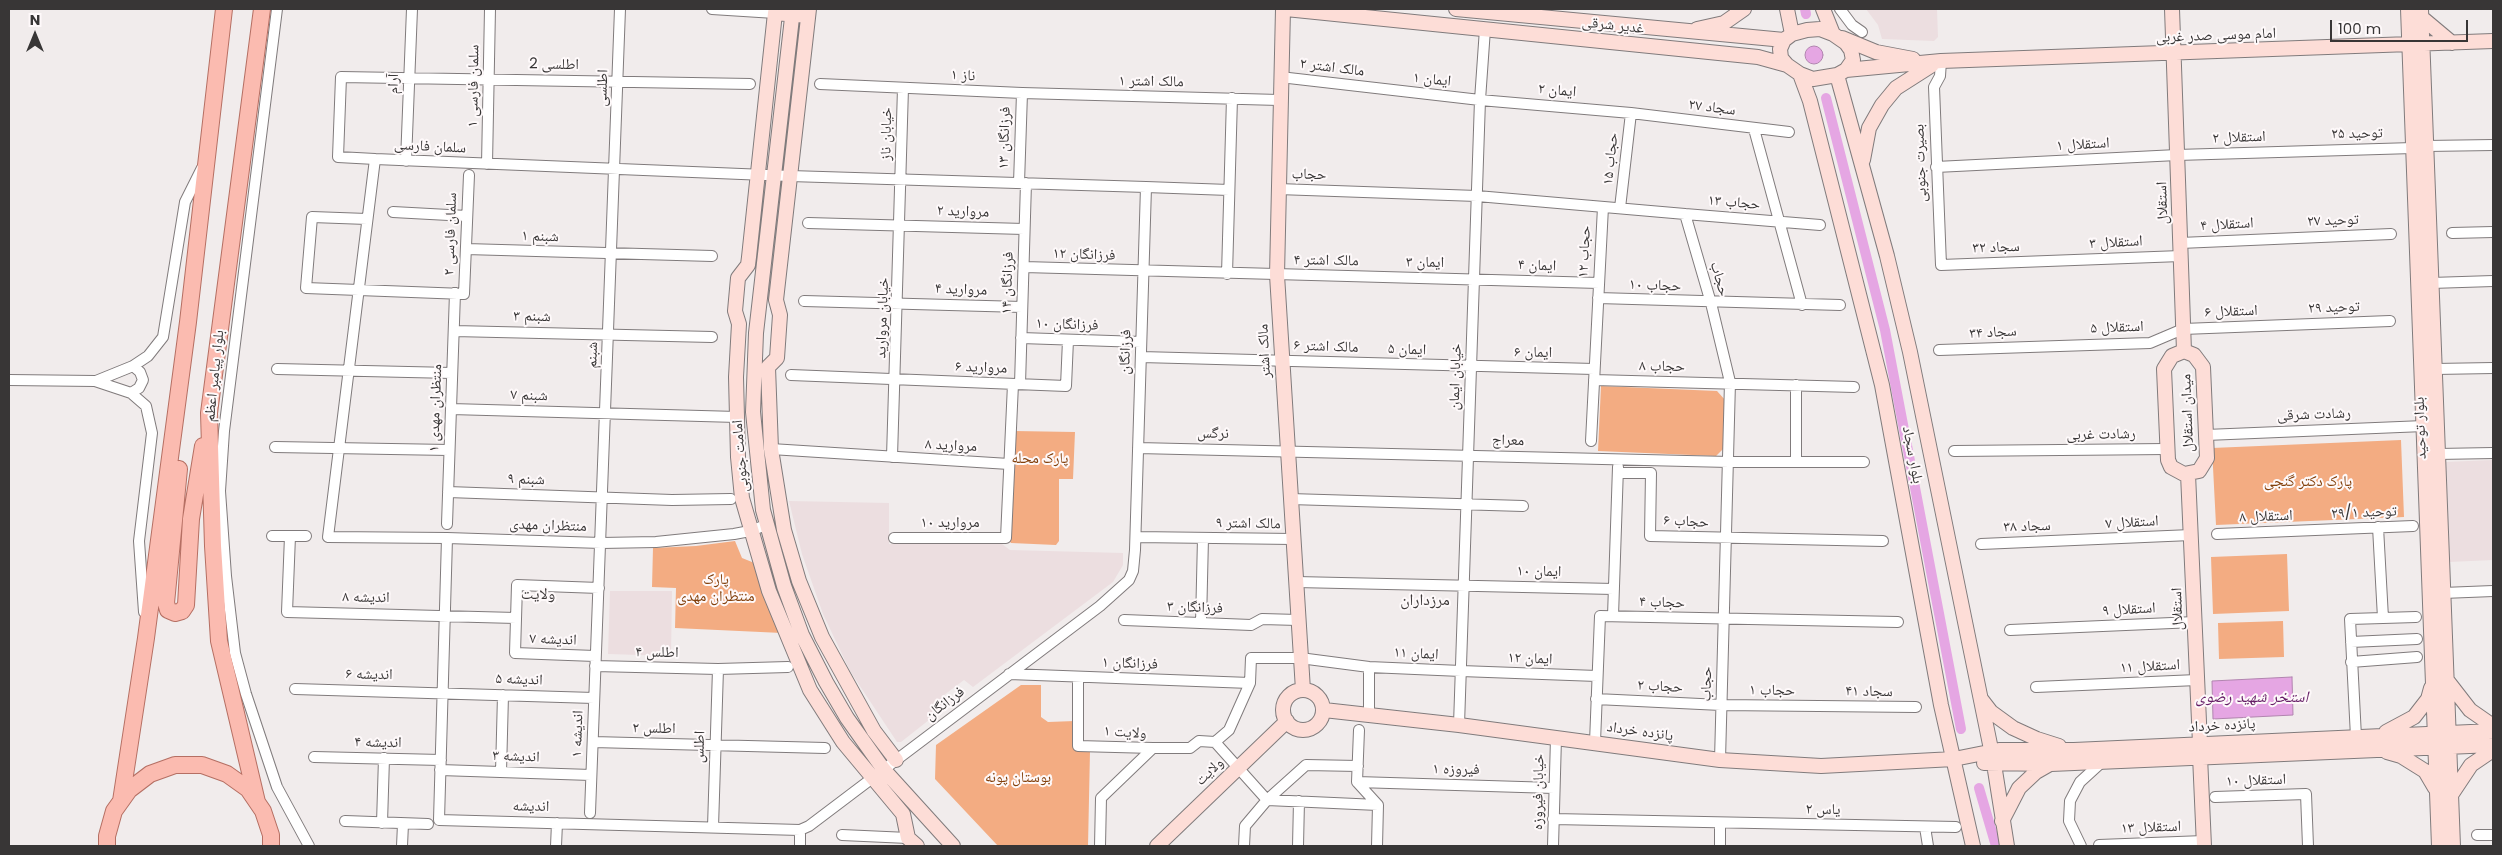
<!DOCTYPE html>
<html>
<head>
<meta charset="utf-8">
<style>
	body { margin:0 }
	#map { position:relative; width:2502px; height:855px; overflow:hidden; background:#f1ecec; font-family:Poppins,sans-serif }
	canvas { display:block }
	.frame { position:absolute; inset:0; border:10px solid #383636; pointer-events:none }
	.north { position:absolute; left:10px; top:10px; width:50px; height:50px; -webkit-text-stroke:4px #fef9fa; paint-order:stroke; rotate:0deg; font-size:14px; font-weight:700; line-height:20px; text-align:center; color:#383636 }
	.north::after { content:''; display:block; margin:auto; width:18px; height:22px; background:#383636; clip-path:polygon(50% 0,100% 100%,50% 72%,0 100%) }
	.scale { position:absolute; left:2330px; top:20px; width:138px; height:22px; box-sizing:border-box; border:2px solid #383636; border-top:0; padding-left:6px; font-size:15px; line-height:18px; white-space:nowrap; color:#383636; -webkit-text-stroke:4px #fef9fa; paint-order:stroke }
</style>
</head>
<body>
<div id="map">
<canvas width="2502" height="855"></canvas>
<div class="frame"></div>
<div class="north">N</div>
<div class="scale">100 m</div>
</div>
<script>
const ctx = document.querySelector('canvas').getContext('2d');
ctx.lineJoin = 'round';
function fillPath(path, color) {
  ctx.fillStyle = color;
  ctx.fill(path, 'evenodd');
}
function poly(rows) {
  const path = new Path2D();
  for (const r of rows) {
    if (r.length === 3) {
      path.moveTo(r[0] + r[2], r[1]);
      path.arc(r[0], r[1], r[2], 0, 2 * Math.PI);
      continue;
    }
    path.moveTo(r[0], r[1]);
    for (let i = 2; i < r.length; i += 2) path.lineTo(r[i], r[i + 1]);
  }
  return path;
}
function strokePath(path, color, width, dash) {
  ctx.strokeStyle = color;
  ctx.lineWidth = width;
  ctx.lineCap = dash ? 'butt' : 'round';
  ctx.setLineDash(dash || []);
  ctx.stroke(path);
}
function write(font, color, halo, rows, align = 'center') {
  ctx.font = font + ' Poppins,"Noto Naskh Arabic",sans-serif';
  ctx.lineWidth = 4;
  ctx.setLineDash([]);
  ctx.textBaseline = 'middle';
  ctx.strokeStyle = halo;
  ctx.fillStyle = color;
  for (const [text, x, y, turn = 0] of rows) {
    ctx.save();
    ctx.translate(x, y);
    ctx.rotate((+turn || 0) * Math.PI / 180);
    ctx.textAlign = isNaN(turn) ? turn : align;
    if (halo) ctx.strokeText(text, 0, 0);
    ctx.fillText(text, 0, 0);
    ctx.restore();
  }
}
fillPath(poly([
	[1866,9,1937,9,1938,37,1934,41,1882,39,1878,25],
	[2493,460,2493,560,2449,562,2445,462],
	[789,501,889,503,889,544,1002,544,1010,550,1123,553,1123,565,1113,582,973,687,964,680,944,695,948,705,901,742,897,742,850,671,823,614,802,554],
	[610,591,672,591,671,656,608,654]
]), '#ecdee0');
fillPath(poly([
	[1601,386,1717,391,1726,401,1723,449,1716,456,1598,451],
	[1014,431,1075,432,1073,479,1059,479,1059,541,1056,545,1011,543,1009,540],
	[2401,440,2404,517,2216,525,2212,448],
	[735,541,742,558,757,564,782,633,675,628,676,588,652,587,653,548,696,546],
	[2287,554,2289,611,2213,614,2211,557],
	[2283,621,2284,657,2219,659,2218,623],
	[1021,685,1041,685,1041,717,1048,722,1075,721,1074,750,1090,751,1088,846,998,846,935,779,936,745]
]), '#f3ac82');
const water = poly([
	[1814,55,9],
	[2292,677,2293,715,2213,719,2212,681,2292,677]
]);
fillPath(water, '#e5a6e3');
strokePath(water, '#b184af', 1);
strokePath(poly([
	[1805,9,1806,14],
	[1826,98,1885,330,1961,729],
	[1979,788,1996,846]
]), '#e5a6e3', 10);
const street = poly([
	[277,9,224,431,220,491,226,576,235,653,246,694,277,787,309,846],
	[712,9,775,13],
	[1840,9,1852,25,1862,32],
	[1941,61,1940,76,1934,87,1941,265,2181,256],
	[1280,77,1480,100,1631,113,1789,132],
	[820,84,1022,93,1279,100],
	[1754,129,1802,305],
	[2426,146,2493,145],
	[375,159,338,157,341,77,750,84],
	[406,161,412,9],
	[487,164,490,9],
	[1936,167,2177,155,2413,148],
	[1019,183,1022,93],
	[1146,187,1229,190],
	[1278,189,1477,196,1685,214,1711,303,1730,382,1720,760],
	[1620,208,1631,113],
	[393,212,467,216],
	[1685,214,1820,225],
	[367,219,312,217,306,288,464,294,469,175],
	[808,223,1024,229],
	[2452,233,2493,232],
	[2180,243,2391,234],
	[466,249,712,256],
	[1024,267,1599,283],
	[1227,274,1232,98],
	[2431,283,2493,281],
	[1598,298,1840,305],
	[804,301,1022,307],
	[454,331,712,337],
	[1021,338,1141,342],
	[1939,350,2150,343,2183,329,2390,321],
	[1141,357,1594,369],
	[277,369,452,373],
	[2435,369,2493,368],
	[791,375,1066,386,1068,340],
	[9,380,95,381,131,393,146,406,152,433,139,541,144,612],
	[1594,380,1854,387],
	[96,381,133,366,148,356,163,337,185,202,202,168],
	[1020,384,1026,183],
	[131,393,139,388,143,380,140,372,133,366],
	[451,409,737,417],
	[2206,435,2424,426],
	[1591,441,1603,207],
	[275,447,449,450],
	[1138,448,1729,462,1864,462],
	[771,449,1009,464],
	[1954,451,2167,449],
	[2438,454,2493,453],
	[892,457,903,88],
	[1796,461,1796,385],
	[1618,473,1651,473,1650,536,1883,541],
	[448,492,672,500,731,499],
	[1290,499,1523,506],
	[447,524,455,293],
	[2378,527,2383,618],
	[2217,534,2413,526],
	[272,536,306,536],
	[290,536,287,612,516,618],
	[1136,537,1293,539],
	[447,538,439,820,800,830,809,826,1100,606,1129,580,1133,571,1135,550,1146,187,790,176,375,159,328,537,447,538,601,543,656,542,734,534,750,531,766,525],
	[894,538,1006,538,1013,384],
	[1981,544,2191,535],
	[1296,582,1614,589],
	[2443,593,2493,591],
	[1613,616,1618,467],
	[1124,620,1251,625,1262,619,1298,620],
	[1201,623,1203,538],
	[2010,630,2195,622],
	[2351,642,2417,639],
	[595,656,515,653,517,585,599,588],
	[2351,662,2417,657],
	[595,666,718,669,788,667],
	[1009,674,1250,683],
	[1078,677,1078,746,1153,748,1101,798,1100,846],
	[2036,687,2197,680],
	[295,689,594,698],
	[1596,699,1721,705,1916,707],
	[1369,714,1369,667],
	[1459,725,1480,100,1485,29],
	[1359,730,1357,782,1378,805],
	[2356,737,2350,619,2416,617],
	[593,742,825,748],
	[1215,742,1267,800],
	[1595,742,1600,616,1898,622],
	[1153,748,1190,748,1199,741,1215,742,1229,730,1250,683,1251,658,1300,658,1369,667,1461,671,1597,676],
	[314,757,441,760],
	[440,770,591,775],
	[501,772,503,695],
	[1357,782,1554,788],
	[2215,797,2306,794,2308,846],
	[1267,800,1378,805],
	[590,813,620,9],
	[1553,819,1956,827],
	[345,821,428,824],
	[382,823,384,758],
	[713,827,718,669],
	[1925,827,1928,846],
	[842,835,908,838],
	[2477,835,2493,835],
	[2099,845,2204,841],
	[402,846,403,824],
	[556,846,557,823],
	[800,846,800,830],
	[1244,846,1245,826,1267,800,1306,765,1358,766],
	[1298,846,1299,801],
	[1377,846,1378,805],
	[1553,846,1556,738],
	[1720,846,1720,823],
	[2081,846,2069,821,2070,801,2080,782,2103,761]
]);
const secondary = poly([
	[793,9,756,333,753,412,763,510,784,586,802,635,826,682,847,718,884,770,953,846],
	[809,9,776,300,780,315,777,358,768,367,771,449,784,530,799,581,822,637,874,731,896,760],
	[1283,9,1277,275,1303,690],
	[1286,9,1758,57,1787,65],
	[1456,9,1784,40],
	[1787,9,1792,34],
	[1823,9,1833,34],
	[2172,9,2184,351],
	[2408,9,2439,846],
	[2421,9,2453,846],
	[808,16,775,13,749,257,748,265,738,278,735,311,739,324,736,377,738,457,742,498,769,591,810,690,843,742,903,814,908,838,917,846],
	[2421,17,2452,43],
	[1697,29,1724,23,1744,9],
	[1820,29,1833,34,1846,43,1851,50,1853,60,1846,70,1837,75,1813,79,1800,74,1787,65,1781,58,1780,49,1784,40,1792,34,1807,30,1820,29],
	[1842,38,1876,52,1913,59],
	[1846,70,1941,61,2493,41],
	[1800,74,1810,101,1882,385,1941,705,1973,846],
	[1837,75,1887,256,1910,352,1994,764,2007,846],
	[1863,160,1869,128,1882,105,1896,88,1932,65],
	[2184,351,2194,355,2203,367,2207,458,2199,471,2184,474,2171,467,2168,460,2164,369,2172,356,2184,351],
	[2188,474,2200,744],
	[2446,679,2470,710,2493,726],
	[1303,710,20],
	[1981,699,1991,712,2013,728,2037,739,2059,746],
	[1324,710,1459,725,1720,760,1821,766,1954,759,1999,750,2074,750,2493,731],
	[2386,732,2414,717,2428,699,2431,688],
	[2387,752,2401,756,2425,771,2435,788],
	[2200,756,2204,846],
	[1984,763,2051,764,2493,745],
	[2451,795,2471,765,2493,750],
	[2002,821,2019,788,2036,772,2050,764],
	[1157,846,1287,721]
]);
const primary = poly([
	[179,469,166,603,168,610,175,613,182,611,186,605,191,519,203,446],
	[121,801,146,638,188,322,224,9],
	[257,802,219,641,213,546,209,413,262,9],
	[107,846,107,836,114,811,129,790,150,774,175,765,202,765,227,774,248,789,263,811,271,835,271,846]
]);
strokePath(street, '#807b7c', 12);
strokePath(secondary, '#807b7c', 16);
strokePath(primary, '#b56f63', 18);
strokePath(street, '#fff', 10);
strokePath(secondary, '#fdddd7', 14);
strokePath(primary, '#fbbbb0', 16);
write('15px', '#383636', '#fef9fa', [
	["غدیر شرقی",1613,26,6],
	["امام موسی صدر غربی",2216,36,-2],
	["اطلسی 2",554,65,1],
	["مالک اشتر ۲",1332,68,7],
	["ناز ۱",963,76,3],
	["ایمان ۱",1432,80,6],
	["مالک اشتر ۱",1151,82,1],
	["آرام",394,84,-88],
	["سلمان فارسی ۱",474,86,-89],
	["اطلسی",603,88,-88],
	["ایمان ۲",1557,91,5],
	["سجاد ۲۷",1712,108,7],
	["خیابان ناز",887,134,-89],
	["توحید ۲۵",2357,134,-1],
	["فرزانگان ۱۳",1005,138,-88],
	["استقلال ۲",2239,138,-2],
	["استقلال ۱",2083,145,-3],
	["سلمان فارسی",430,147,3],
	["حجاب ۱۵",1611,159,-84],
	["بصیرت جنوبی",1921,163,-92],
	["حجاب",1309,175,2],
	["حجاب ۱۳",1734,203,5],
	["استقلال",2163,203,-92],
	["مروارید ۲",963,212,2],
	["توحید ۲۷",2333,221,-2],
	["استقلال ۴",2227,225,-3],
	["سلمان فارسی ۲",451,234,-88],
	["شبنم ۱",540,237,2],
	["استقلال ۳",2116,243,-3],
	["سجاد ۳۲",1996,248,-2],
	["حجاب ۱۲",1585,252,-87],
	["فرزانگان ۱۲",1084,255,2],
	["مالک اشتر ۴",1326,261,1],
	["ایمان ۳",1425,263,1],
	["ایمان ۴",1537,266,2],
	["حجاب",1719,279,74],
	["فرزانگان ۱۴",1008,283,-88],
	["حجاب ۱۰",1655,286,2],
	["مروارید ۴",961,290,2],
	["توحید ۲۹",2334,308,-2],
	["استقلال ۶",2231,312,-2],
	["شبنم ۳",532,317,1],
	["خیابان مروارید",883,318,-88],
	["فرزانگان ۱۰",1067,325,2],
	["استقلال ۵",2117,328,-2],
	["سجاد ۳۴",1993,333,-3],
	["مالک اشتر ۶",1326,347,2],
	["ایمان ۵",1407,350,2],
	["مالک اشتر",1265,351,-93],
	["فرزانگان",1126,352,-88],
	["ایمان ۶",1533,353,1],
	["شبنم",593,355,-88],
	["حجاب ۸",1662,367,1],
	["مروارید ۶",981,368,2],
	["بلوار پیامبر اعظم",215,376,-84],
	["خیابان ایمان",1456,377,-88],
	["شبنم ۷",529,396,2],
	["منتظران مهدی ۱",436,408,-88],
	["میدان استقلال",2188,413,-92],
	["رشادت شرقی",2314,415,-2],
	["بلوار توحید",2421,428,-92],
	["نرگس",1213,434,1],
	["رشادت غربی",2101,435,-1],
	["معراج",1508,441,2],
	["مروارید ۸",951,446,3],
	["بلوار سجاد",1912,455,79],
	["امامت جنوبی",741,456,-95],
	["شبنم ۹",526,480,2],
	["توحید ۲۹/۱",2364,513,-2],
	["استقلال ۸",2266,517,-2],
	["حجاب ۶",1686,522,3],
	["مروارید ۱۰",950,523],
	["استقلال ۷",2132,523,-3],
	["مالک اشتر ۹",1248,524,1],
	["منتظران مهدی",548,526,2],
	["سجاد ۳۸",2027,527,-2],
	["ایمان ۱۰",1539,572,1],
	["اندیشه ۸",366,598,1],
	["حجاب ۴",1662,603,2],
	["فرزانگان ۳",1195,608,2],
	["استقلال",2178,609,-92],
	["استقلال ۹",2129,610,-3],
	["اندیشه ۷",553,640,2],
	["اطلس ۴",657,653,1],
	["ایمان ۱۱",1416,654,3],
	["ایمان ۱۲",1530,659,2],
	["فرزانگان ۱",1130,664,2],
	["استقلال ۱۱",2150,667,-3],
	["اندیشه ۶",369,675,1],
	["اندیشه ۵",519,680,2],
	["حجاب",1707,684,-89],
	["حجاب ۲",1660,687,3],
	["حجاب ۱",1772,691,1],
	["سجاد ۴۱",1869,692,1],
	["فرزانگان",945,704,-37],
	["پانزده خرداد",2222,726,-3],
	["اطلس ۲",654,729,1],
	["پانزده خرداد",1640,732,8],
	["ولایت ۱",1125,733,4],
	["اندیشه ۱",578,734,-88],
	["اندیشه ۴",378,743,1],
	["اطلس",700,747,-88],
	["اندیشه ۳",516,757,2],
	["فیروزه ۱",1456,770,1],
	["ولایت",1210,772,-44],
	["استقلال ۱۰",2256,781,-2],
	["خیابان فیروزه",1539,792,-89],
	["اندیشه",531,807,1],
	["یاس ۲",1823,810,1],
	["استقلال ۱۳",2151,828,-2]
]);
write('15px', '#83400b', '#fef9fa', [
	["پارک محله",1040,459],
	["پارک دکتر گنجی",2308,482],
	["پارک",716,580],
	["منتظران مهدی",716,597],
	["بوستان پونه",1018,778]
]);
write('16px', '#3d3939', '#fef9fa', [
	["ولایت",538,595],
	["مرزداران",1425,601]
]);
write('italic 16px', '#651d66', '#fef9fa', [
	["استخر شهید رضوی",2252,698]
]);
</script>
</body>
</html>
